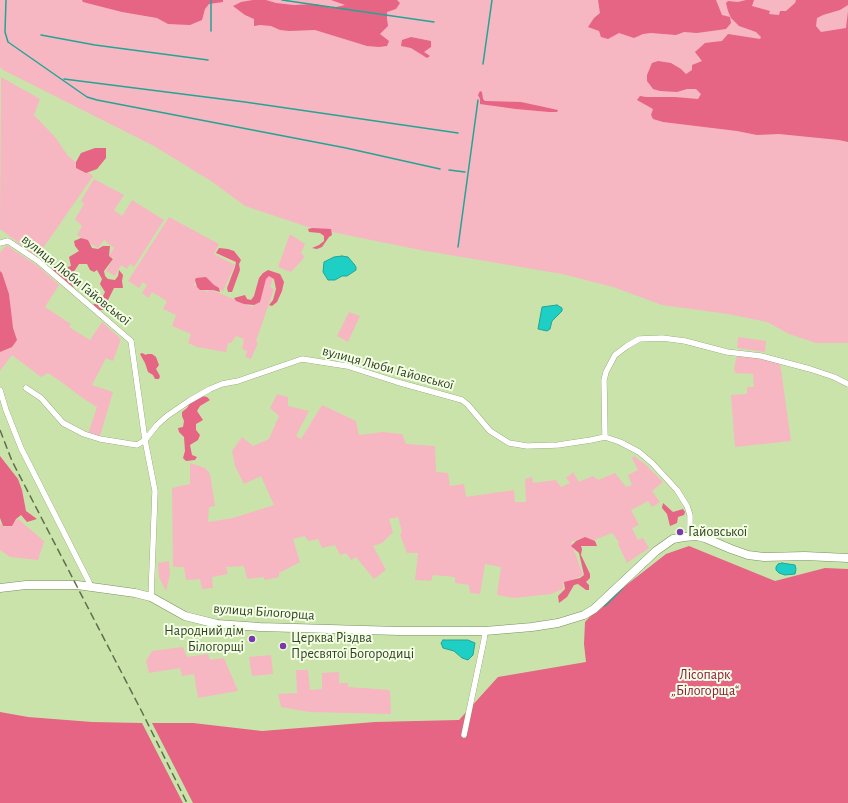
<!DOCTYPE html>
<html>
<head>
<meta charset="utf-8">
<style>
	body { margin:0 }
	canvas { display:block; background:#cae3aa }
</style>
</head>
<body>
<canvas width="848" height="803"></canvas>
<script>
const ctx = document.querySelector('canvas').getContext('2d');
ctx.lineJoin = 'round';
function fillPath(path, color) {
  ctx.fillStyle = color;
  ctx.fill(path, 'evenodd');
}
function poly(rows) {
  const path = new Path2D();
  for (const r of rows) {
    path.moveTo(r[0], r[1]);
    for (let i = 2; i < r.length; i += 2) path.lineTo(r[i], r[i + 1]);
  }
  return path;
}
function strokePath(path, color, width, dash) {
  ctx.strokeStyle = color;
  ctx.lineWidth = width;
  ctx.lineCap = dash ? 'butt' : 'round';
  ctx.setLineDash(dash || []);
  ctx.stroke(path);
}
function write(font, color, halo, rows, align = 'center') {
  ctx.font = font + ' "Alegreya Sans",sans-serif';
  ctx.lineWidth = 4;
  ctx.setLineDash([]);
  ctx.textBaseline = 'middle';
  ctx.strokeStyle = halo;
  ctx.fillStyle = color;
  for (const [text, x, y, turn = 0] of rows) {
    ctx.save();
    ctx.translate(x, y);
    ctx.rotate((+turn || 0) * Math.PI / 180);
    ctx.textAlign = isNaN(turn) ? turn : align;
    if (halo) ctx.strokeText(text, 0, 0);
    ctx.fillText(text, 0, 0);
    ctx.restore();
  }
}
fillPath(poly([
	[0,0,848,0,848,343,816,343,789,334,767,322,728,314,662,305,613,287,562,274,420,250,308,227,245,206,211,181,154,146,3,70,0,67],
	[1,77,40,99,34,115,55,137,68,156,93,176,37,257,0,229],
	[94,179,124,195,114,210,122,216,132,200,164,220,134,267,130,264,127,269,121,265,115,276,106,271,114,258,109,256,114,248,104,240,98,248,77,235,82,226,75,219,84,204,81,201],
	[169,217,219,244,214,254,235,265,223,291,198,277,194,285,208,292,209,289,253,307,267,274,274,276,270,287,274,289,256,341,258,343,251,359,245,357,247,351,242,349,244,339,236,336,231,343,228,343,226,352,197,347,188,343,191,334,172,326,176,315,163,309,167,301,152,292,149,298,142,293,147,285,143,282,139,288,128,281],
	[290,234,305,244,301,253,304,256,303,259,291,272,278,267],
	[6,245,38,266,59,285,45,307,71,324,69,327,90,340,102,322,121,339,113,361,106,358,92,385,113,392,100,436,88,434,97,407,84,399,60,381,48,373,41,377,12,355,0,371,0,352,10,313,7,289,0,276,0,253],
	[349,312,360,316,348,342,337,336],
	[738,337,766,341,765,352,737,348],
	[737,356,759,358,780,363,791,441,735,447,731,395,747,394,747,387,754,387,753,374,735,373,734,368],
	[277,394,288,397,288,406,309,411,296,436,301,439,322,405,356,421,359,435,383,432,402,434,406,444,435,446,436,472,448,473,450,486,464,484,466,497,514,490,515,502,526,502,525,479,532,477,533,483,556,480,561,487,570,483,566,478,573,472,579,482,593,476,598,480,615,473,626,487,632,485,628,475,638,470,632,458,634,456,645,464,663,482,652,491,660,502,652,507,648,501,631,510,639,525,632,528,638,540,643,538,649,548,627,563,618,544,619,542,612,533,589,542,585,537,571,542,583,575,563,584,563,589,551,594,514,598,497,595,501,567,485,564,480,594,470,593,469,585,455,583,455,577,433,575,431,581,415,580,418,553,407,553,400,535,402,532,398,517,389,519,393,532,382,543,373,546,386,570,374,579,356,557,351,560,346,553,340,555,335,545,322,548,318,539,308,541,305,536,293,539,300,562,279,573,279,577,265,580,263,577,248,579,247,578,244,566,226,567,228,574,212,577,213,588,202,589,200,579,186,580,184,567,173,567,172,488,190,484,190,463,205,468,210,474,215,506,209,507,208,522,233,518,274,505,261,476,244,484,235,466,232,451,242,437,253,446,269,439,279,416,270,408],
	[18,519,44,541,38,560,10,557,0,550,0,524,5,527],
	[169,561,170,575,166,591,159,577,158,563],
	[183,647,187,657,208,654,210,660,224,658,238,691,198,698,194,674,182,676,180,668,149,673,146,661,152,651],
	[271,655,273,674,252,676,249,657],
	[296,670,308,670,310,690,322,689,322,673,339,672,339,683,348,683,348,687,390,690,391,714,309,712,281,707,278,694,297,693]
]), '#f6b7c2');
fillPath(poly([
	[82,0,223,0,223,2,209,4,205,9,202,20,190,25,168,24,157,18,122,12,83,2],
	[253,0,266,0,276,3,294,5,315,4,332,8,345,5,331,0,397,0,400,3,396,9,387,12,387,19,388,26,380,34,389,41,387,46,379,47,367,46,315,30,289,31,280,30,271,26,260,25,254,26,254,19,245,15,233,6,241,2],
	[598,0,716,0,722,15,730,17,731,23,726,29,697,33,684,32,676,35,651,33,643,34,634,38,619,33,608,39,601,37,599,31,588,27,594,18,600,13],
	[746,0,754,0,752,6,770,11,769,14,779,15,780,11,786,11,795,3,796,0,848,0,848,5,840,10,823,15,817,18,816,26,821,32,846,28,848,11,848,142,839,140,779,134,757,135,737,131,663,122,653,119,651,115,653,109,637,100,640,96,646,97,675,97,698,99,701,94,696,89,687,89,677,92,660,91,653,89,647,81,647,75,652,63,658,61,671,63,681,69,686,74,692,70,692,65,702,61,695,52,705,43,722,41,728,34,760,39,761,37,756,32,739,26,731,18,728,11,726,3,728,1,738,2],
	[411,37,431,41,431,47,424,52,430,56,427,58,411,48,401,46,402,40],
	[480,91,482,92,483,99,485,101,521,102,558,110,557,112,549,112,516,109,480,104,480,99,478,95],
	[95,148,106,148,106,158,97,169,86,173,76,168,76,162,81,153],
	[312,228,331,229,332,235,329,237,322,247,317,249,312,248,319,245,324,241,324,236,320,233,309,232,308,229],
	[81,238,88,240,92,248,98,249,103,246,110,246,109,256,113,259,104,271,105,276,108,279,115,280,118,276,119,270,123,275,122,281,123,288,114,288,103,310,98,310,92,305,100,302,105,292,100,284,102,279,97,270,94,272,90,270,87,264,79,264,73,273,71,279,72,284,74,288,54,274,51,265,54,263,55,268,60,272,67,270,68,267,71,266,69,257,79,251,75,246,74,241],
	[219,248,228,249,234,251,241,260,239,264,240,270,232,292,228,292,227,288,235,267,236,262,216,253],
	[268,270,280,274,284,282,282,291,277,302,272,306,269,305,273,300,276,289,274,279,269,276,266,279,260,302,254,305,244,304,236,301,234,298,245,295,247,299,251,300,254,296,259,278,263,273],
	[0,271,2,273,9,294,13,328,17,340,12,347,0,352],
	[206,277,214,285,219,288,220,292,213,290,200,290,197,287,195,280,196,278],
	[142,353,146,355,147,354,152,354,156,357,159,365,156,369,160,376,159,379,155,379,153,375,148,372,145,363,140,354],
	[202,396,207,397,210,400,200,406,197,411,203,420,196,424,196,430,200,435,198,440,190,445,192,455,197,457,195,460,186,461,183,458,185,451,184,437,179,432,178,428,183,427,184,421,182,416,182,412,187,408,190,403],
	[0,456,18,479,22,490,26,511,37,519,27,522,21,515,16,519,12,526,3,526,0,518],
	[663,503,673,512,683,509,685,512,684,515,678,517,677,523,670,526,667,514,662,508],
	[585,537,595,541,597,546,581,546,582,549,581,555,590,574,590,578,586,582,589,585,589,590,586,590,578,584,574,585,567,597,559,603,558,596,565,589,564,582,580,578,584,575,579,553,571,546,576,541],
	[689,546,775,581,825,568,848,569,848,803,193,803,152,723,193,723,262,731,375,722,459,720,498,677,586,662,584,644,585,622,602,604,666,554],
	[0,712,28,717,92,722,142,723,183,803,0,803]
]), '#e66484');
const water = poly([
	[342,256,348,257,354,264,356,267,356,270,347,276,342,276,335,280,328,280,323,272,324,262,334,257,342,256],
	[557,305,562,308,562,311,552,321,550,329,547,331,538,329,542,307,557,305],
	[782,563,795,565,796,569,795,574,785,575,779,573,776,570,776,567,778,564,782,563],
	[443,640,468,640,475,643,473,655,468,660,462,658,454,651,443,648,441,643,443,640]
]);
fillPath(water, '#1dcfc4');
strokePath(water, '#24a495', 1);
strokePath(poly([
	[6,0,5,32,8,42,87,97,97,100,346,148,440,169],
	[211,0,211,31],
	[282,0,434,22],
	[41,35,95,45,208,60],
	[483,64,492,0],
	[64,79,245,102,458,133],
	[449,170,465,172],
	[458,247,478,100],
	[605,606,622,589]
]), '#24a495', 1.5);
const street = poly([
	[0,243,8,241,38,261,131,341,145,440,155,491,151,597],
	[26,388,41,398,63,423,84,434,100,439,137,445,145,440,157,425,167,416,189,401,210,389,222,384,238,381,302,359,347,366,397,382,462,400,468,405,490,431,509,443,527,446,558,445,591,440,605,437,620,442,639,452,652,463,677,490,687,506,690,515,690,536],
	[0,390,6,410,21,448,89,582,91,588],
	[605,437,604,380,606,372,615,355,627,346,639,339,662,338,685,341,727,352,761,356,810,369,834,377,848,384],
	[464,735,484,640,485,631]
]);
const secondary = poly([
	[0,588,26,585,77,585,135,593,151,597,185,616,217,624,260,627,399,631,485,631,532,627,558,623,584,615,594,609,656,551,673,539,684,537,697,536,705,538,731,549,748,555,764,557,805,556,848,558]
]);
strokePath(street, '#7a915c', 6);
strokePath(secondary, '#7a915c', 9);
strokePath(street, '#fff', 5.5);
strokePath(secondary, '#fff', 8);
strokePath(poly([
	[0,430,12,461,142,712,187,803]
]), '#5f6e4d', 1.5, [8, 4]);
for (const [x, y, r, color] of [
	[680,532,4,"#7b38ac"],
	[252,639,4,"#7b38ac"],
	[283,646,4,"#7b38ac"]
]) {
  const dot = new Path2D();
  dot.arc(x, y, r, 0, 2 * Math.PI);
  ctx.fillStyle = color;
  ctx.fill(dot);
  strokePath(dot, '#f2ffe2', 1.5);
}
write('14px', '#353f28', '#f2ffe2', [
	["вулиця Люби Гайовської",76,280,39],
	["вулиця Люби Гайовської",388,368,15],
	["вулиця Білогорща",264,612,4]
]);
write('14px', '#353f28', '#f2ffe2', [
	["Гайовської",688,532],
	["Народний дім",244,631,"right"],
	["Білогорщі",244,647,"right"],
	["Церква Різдва",291,638],
	["Пресвятої Богородиці",291,654]
], 'left');
write('14px', '#8f1740', '#f2ffe2', [
	["Лісопарк",705,675],
	["„Білогорща“",705,691]
]);
</script>
</body>
</html>
